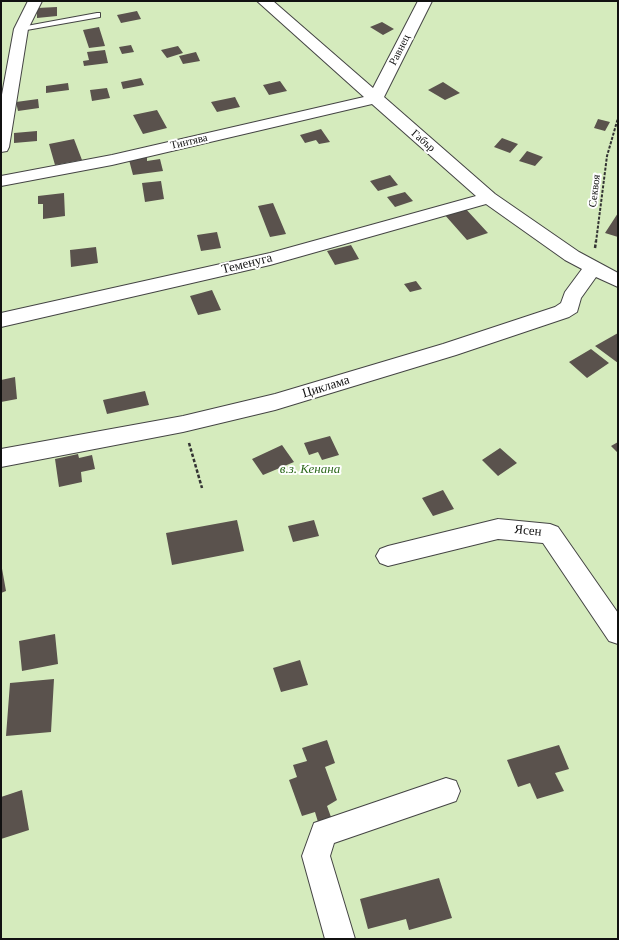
<!DOCTYPE html>
<html>
<head>
<meta charset="utf-8">
<style>
	body { margin:0 }
	#map { position:relative; width:619px; height:940px; overflow:hidden; background:#fffdf5; font-family:"Times New Roman",serif }
	canvas { display:block }
	.frame { position:absolute; inset:0; border:2px solid #111; pointer-events:none }
</style>
</head>
<body>
<div id="map">
<canvas width="619" height="940"></canvas>
<div class="frame"></div>
</div>
<script>
const ctx = document.querySelector('canvas').getContext('2d');
ctx.lineJoin = 'round';
function fillPath(path, color) {
  ctx.fillStyle = color;
  ctx.fill(path, 'evenodd');
}
function poly(rows) {
  const path = new Path2D();
  for (const r of rows) {
    path.moveTo(r[0], r[1]);
    for (let i = 2; i < r.length; i += 2) path.lineTo(r[i], r[i + 1]);
  }
  return path;
}
function strokePath(path, color, width, dash) {
  ctx.strokeStyle = color;
  ctx.lineWidth = width;
  ctx.lineCap = dash ? 'butt' : 'round';
  ctx.setLineDash(dash || []);
  ctx.stroke(path);
}
function write(font, color, halo, rows, align = 'center') {
  ctx.font = font + ' "Times New Roman",serif';
  ctx.lineWidth = 4;
  ctx.setLineDash([]);
  ctx.textBaseline = 'middle';
  ctx.strokeStyle = halo;
  ctx.fillStyle = color;
  for (const [text, x, y, turn = 0] of rows) {
    ctx.save();
    ctx.translate(x, y);
    ctx.rotate((+turn || 0) * Math.PI / 180);
    ctx.textAlign = isNaN(turn) ? turn : align;
    if (halo) ctx.strokeText(text, 0, 0);
    ctx.fillText(text, 0, 0);
    ctx.restore();
  }
}
fillPath(poly([
	[1,1,618,1,618,939,1,939]
]), '#d5ebbd');
fillPath(poly([
	[57,7,57,16,37,18,37,8],
	[137,11,141,19,121,23,117,15],
	[382,22,394,29,383,35,370,27],
	[99,27,105,46,89,48,83,30],
	[131,45,134,52,122,54,119,47],
	[178,46,183,53,167,58,161,50],
	[105,50,108,63,84,66,83,61,89,60,87,52],
	[196,52,200,61,183,64,179,56],
	[141,78,144,85,123,89,121,82],
	[280,81,287,91,269,95,263,85],
	[443,82,460,93,445,100,428,90],
	[68,83,69,90,46,93,46,86],
	[107,88,110,98,92,101,90,90],
	[235,97,240,107,217,112,211,102],
	[38,99,39,108,18,111,16,102],
	[157,110,167,128,143,134,133,115],
	[598,119,610,122,605,131,594,128],
	[321,129,330,142,319,144,316,140,305,143,300,135],
	[37,131,37,141,14,143,14,133],
	[502,138,518,144,510,153,494,147],
	[74,139,82,160,55,165,49,144],
	[527,151,543,157,535,166,519,161],
	[147,157,147,161,160,159,163,171,133,175,129,160],
	[390,175,398,185,378,191,370,181],
	[161,181,164,199,145,202,142,183],
	[405,192,413,201,395,207,387,197],
	[64,193,65,216,43,219,43,204,38,204,38,196],
	[273,203,286,234,270,237,258,206],
	[464,207,488,233,467,240,444,214],
	[618,213,618,237,605,233],
	[217,232,221,248,201,251,197,235],
	[351,245,359,259,335,265,327,251],
	[96,247,98,263,71,267,70,250],
	[416,281,422,289,410,292,404,284],
	[212,290,221,310,198,315,190,296],
	[618,333,618,363,595,346],
	[591,349,609,363,587,378,569,362],
	[15,377,17,399,1,402,1,380],
	[145,391,149,405,107,414,103,400],
	[330,436,339,455,322,460,318,452,309,455,304,443],
	[618,442,618,453,611,446],
	[282,445,294,462,263,475,252,459],
	[500,448,517,463,498,476,482,460],
	[78,454,79,458,92,455,95,469,81,472,82,482,59,487,55,459],
	[443,490,454,509,433,516,422,498],
	[237,520,244,551,172,565,166,533],
	[314,520,319,536,293,542,288,526],
	[1,563,6,591,1,593],
	[55,634,58,664,22,671,19,641],
	[300,660,308,685,281,692,273,668],
	[54,679,51,732,6,736,10,683],
	[327,740,335,763,325,767,337,800,327,806,331,817,318,822,315,812,302,816,289,780,297,777,293,765,307,761,302,748],
	[559,745,569,769,555,773,564,791,537,799,530,783,518,787,507,760],
	[22,790,29,830,1,839,1,797],
	[439,878,452,918,409,930,406,919,368,929,360,899]
]), '#5a524d');
const service = poly([
	[97,13,100,13,100,17,21,31,17,29,21,27,97,13]
]);
const minor = poly([
	[28,1,42,1,28,29,9,147,7,151,1,152,1,100,14,29,28,1],
	[257,1,273,1,373,88,418,1,432,1,384,97,495,194,579,252,618,273,618,287,596,277,581,298,577,312,569,317,456,355,275,410,183,432,1,467,1,449,183,416,275,394,443,344,555,307,561,303,565,292,582,269,565,260,486,204,270,265,1,327,1,313,270,253,476,196,372,104,112,165,1,186,1,176,112,155,364,97,257,1],
	[498,519,550,524,558,527,618,613,618,644,609,641,543,543,498,539,388,566,380,563,376,556,380,549,388,546,498,519],
	[446,778,456,781,460,791,456,801,334,843,330,856,355,939,325,939,302,856,314,823,446,778]
]);
strokePath(service, '#444', 2);
strokePath(minor, '#444', 2);
strokePath(poly([
	[596,242,607,156,618,118]
]), '#333', 2, [3, 1.5]);
strokePath(poly([
	[595,248,596,241],
	[189,443,202,488]
]), '#333', 2.5, [3.5, 2]);
fillPath(service, '#fff');
fillPath(minor, '#fff');
write('11px', '#111', '#fff', [
	["Равнец",400,50,-63],
	["Габър",423,141,41],
	["Тинтява",189,142,-13],
	["Секвоя",595,191,-83]
]);
write('13px', '#111', '#fff', [
	["Теменуга",247,264,-14],
	["Циклама",326,387,-17],
	["Ясен",528,531,6]
]);
write('italic 13px', '#2f6b1f', '#fff', [
	["в.з. Кенана",310,470]
]);
</script>
</body>
</html>
